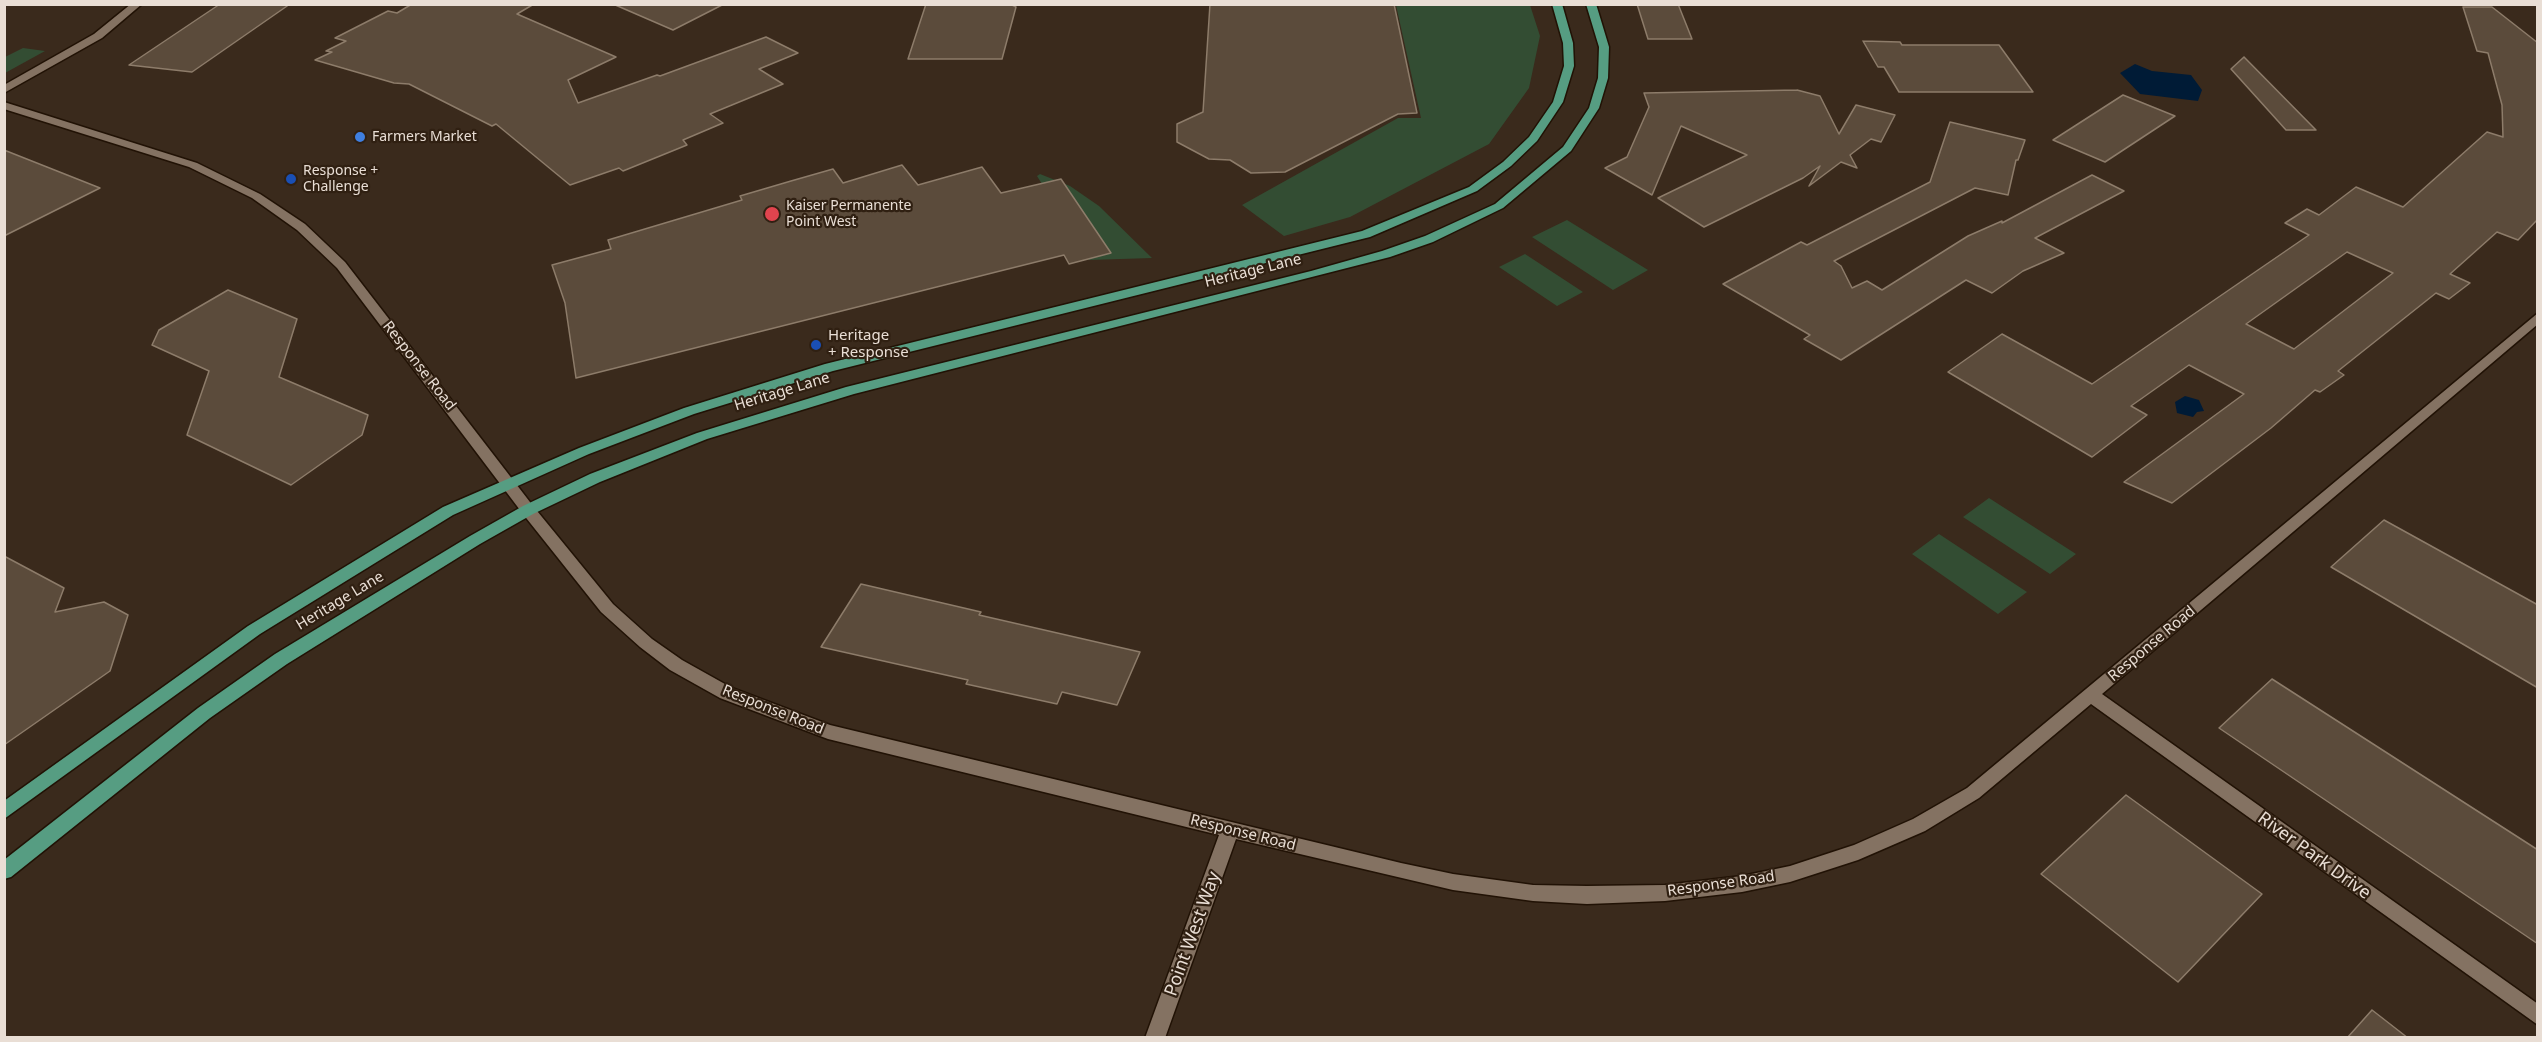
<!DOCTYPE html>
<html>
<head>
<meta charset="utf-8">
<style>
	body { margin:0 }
	#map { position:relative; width:2542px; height:1042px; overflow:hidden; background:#3a2a1c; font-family:"Noto Sans",sans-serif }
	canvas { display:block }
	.frame { position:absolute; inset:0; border:6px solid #e9ded5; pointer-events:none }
</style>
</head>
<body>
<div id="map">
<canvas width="2542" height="1042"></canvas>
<div class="frame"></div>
</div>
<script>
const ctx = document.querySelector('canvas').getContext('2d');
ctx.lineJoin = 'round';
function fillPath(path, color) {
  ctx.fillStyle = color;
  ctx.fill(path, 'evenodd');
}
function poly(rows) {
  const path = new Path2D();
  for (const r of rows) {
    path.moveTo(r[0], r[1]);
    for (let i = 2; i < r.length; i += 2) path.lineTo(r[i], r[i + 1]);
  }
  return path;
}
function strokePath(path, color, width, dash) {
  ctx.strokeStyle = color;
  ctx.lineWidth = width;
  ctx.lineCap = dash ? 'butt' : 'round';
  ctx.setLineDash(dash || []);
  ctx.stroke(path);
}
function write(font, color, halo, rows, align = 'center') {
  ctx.font = font + ' "Noto Sans",sans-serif';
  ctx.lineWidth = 4.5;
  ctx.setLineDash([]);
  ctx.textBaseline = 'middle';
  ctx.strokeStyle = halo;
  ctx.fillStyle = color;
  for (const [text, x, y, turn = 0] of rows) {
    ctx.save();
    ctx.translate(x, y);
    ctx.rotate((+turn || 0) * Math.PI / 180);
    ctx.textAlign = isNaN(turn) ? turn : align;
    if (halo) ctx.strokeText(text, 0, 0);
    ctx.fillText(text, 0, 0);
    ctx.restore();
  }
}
fillPath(poly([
	[1396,5,1530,5,1540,36,1529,88,1489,144,1350,217,1284,236,1242,205,1398,118,1421,118],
	[23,48,45,51,5,73,5,57],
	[1040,174,1070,186,1099,206,1152,258,1089,260,1037,176],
	[1567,220,1648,270,1613,290,1532,237],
	[1525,254,1583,292,1557,306,1499,267],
	[1989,498,2076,554,2050,574,1963,517],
	[1939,534,2027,592,1998,614,1912,554]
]), '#334d33');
fillPath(poly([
	[2135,64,2152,71,2191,75,2202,90,2198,101,2140,94,2120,73],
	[2185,396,2199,400,2204,411,2197,412,2193,417,2177,413,2175,402]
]), '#001b36');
const building = poly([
	[220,4,290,4,192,72,129,65,220,4],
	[412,4,534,4,517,14,616,57,568,80,578,103,657,75,660,76,766,37,798,53,759,69,783,84,710,114,723,123,683,140,687,145,623,171,619,168,570,185,496,124,492,126,409,84,394,83,315,60,332,52,326,51,346,41,335,38,388,11,397,13,412,4],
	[613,4,724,4,673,30,613,4],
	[926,4,1010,4,1016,7,1002,59,908,59,926,4],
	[1210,4,1394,4,1417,113,1398,114,1285,172,1251,173,1230,160,1209,159,1177,142,1177,124,1203,112,1210,4],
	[1637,4,1678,4,1692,39,1648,39,1637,4],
	[2463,7,2492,7,2538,43,2538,219,2518,240,2497,232,2450,274,2470,283,2449,299,2436,293,2338,371,2344,375,2320,392,2315,390,2271,428,2172,503,2124,482,2244,394,2189,365,2131,406,2147,415,2092,457,1948,372,2002,334,2092,384,2309,235,2285,223,2307,209,2319,215,2356,187,2403,207,2487,132,2503,137,2502,105,2488,53,2477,51,2463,7],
	[2347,252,2393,273,2294,349,2246,324,2347,252],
	[1863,41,1900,42,1902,45,1999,45,2033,92,1899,92,1884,67,1878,67,1863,41],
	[2244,57,2316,130,2286,130,2231,69,2244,57],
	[1797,90,1820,96,1839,134,1856,105,1895,115,1881,142,1871,139,1850,155,1857,168,1841,162,1809,186,1820,166,1803,178,1704,227,1658,198,1747,155,1681,126,1652,195,1605,168,1627,157,1649,107,1644,93,1797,90],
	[2123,95,2175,116,2105,162,2053,140,2123,95],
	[1950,122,2025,140,2018,160,2016,160,2008,195,1975,188,1834,261,1841,266,1852,288,1867,281,1882,290,1968,236,2002,221,2002,223,2092,175,2124,191,2035,238,2064,253,2023,271,1992,293,1966,280,1841,360,1804,339,1810,335,1723,284,1801,242,1807,245,1930,182,1950,122],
	[4,150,100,188,4,236,4,150],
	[902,165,918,185,982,167,1001,193,1061,179,1111,253,1069,264,1064,255,1004,270,576,378,565,303,552,265,611,249,608,240,742,200,740,196,791,181,833,169,843,183,902,165],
	[228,290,297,319,279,377,368,415,362,435,291,485,187,435,209,371,152,345,159,330,228,290],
	[2384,520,2538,605,2538,688,2331,567,2384,520],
	[4,556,64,588,55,612,104,602,128,615,110,671,4,745,4,556],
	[861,584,981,612,979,615,1140,652,1117,705,1062,692,1057,704,966,684,968,680,821,647,861,584],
	[2272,679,2538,850,2538,944,2219,728,2272,679],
	[2126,795,2262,894,2178,982,2041,874,2126,795],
	[2372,1010,2408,1038,2347,1038,2372,1010]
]);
fillPath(building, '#5b4b3b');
strokePath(building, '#8d7c6a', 1.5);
const minor = poly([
	[131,4,142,4,102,38,4,93,4,85,94,34,131,4],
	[4,102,197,163,260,194,305,224,345,262,533,506,613,604,652,639,682,660,732,688,830,725,1401,863,1453,874,1533,885,1587,886,1665,885,1742,876,1790,866,1854,845,1913,819,1967,788,2538,313,2538,324,2102,694,2538,1004,2538,1025,2091,704,1979,798,1925,831,1858,860,1790,882,1742,892,1665,901,1587,904,1533,901,1453,890,1236,839,1165,1038,1145,1038,1219,835,828,739,720,698,670,670,640,647,601,612,523,514,337,268,297,230,252,198,189,167,4,109,4,102]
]);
const major = poly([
	[1552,4,1562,4,1573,43,1574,66,1563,102,1537,141,1511,166,1477,191,1370,237,833,371,694,414,589,454,453,515,260,634,4,819,4,801,248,626,443,507,579,448,684,408,825,364,1362,231,1469,187,1503,162,1529,137,1553,102,1564,66,1563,43,1552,4],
	[1586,4,1596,4,1609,47,1608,78,1599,108,1571,151,1503,208,1433,242,1390,257,854,394,707,439,600,482,533,514,480,544,287,664,210,718,11,877,4,879,4,860,198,708,275,654,470,536,523,506,590,474,697,433,846,387,1311,271,1382,251,1425,236,1495,204,1563,147,1589,108,1598,78,1599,47,1586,4]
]);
strokePath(minor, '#211205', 3);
strokePath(major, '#211205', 3);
fillPath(minor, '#847262');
fillPath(major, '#569d82');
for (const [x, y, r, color] of [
	[360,137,6,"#3f7fe0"],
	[291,179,6,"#1a4fb4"],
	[772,214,8,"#e0444e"],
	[816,345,6,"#1a4fb4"]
]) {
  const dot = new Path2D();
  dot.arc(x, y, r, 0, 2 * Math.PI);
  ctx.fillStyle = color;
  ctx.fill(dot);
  strokePath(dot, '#302012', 2);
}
write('14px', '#e9ded5', '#302012', [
	["Farmers Market",372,137],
	["Response +",303,171],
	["Challenge",303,187],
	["Kaiser Permanente",786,206],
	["Point West",786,222]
], 'left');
write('15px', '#e9ded5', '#302012', [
	["Heritage Lane",1253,271,-14],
	["Response Road",419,366,52],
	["Heritage Lane",782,392,-17],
	["Heritage Lane",340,601,-31],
	["Response Road",2152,644,-40],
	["Response Road",773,710,22],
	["Response Road",1243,833,14],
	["Response Road",1721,884,-8]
]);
write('15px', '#e9ded5', '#302012', [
	["Heritage",828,336],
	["+ Response",828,353]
], 'left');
write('18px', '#e9ded5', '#302012', [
	["River Park Drive",2314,856,36],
	["Point West Way",1193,934,-70]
]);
</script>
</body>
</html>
